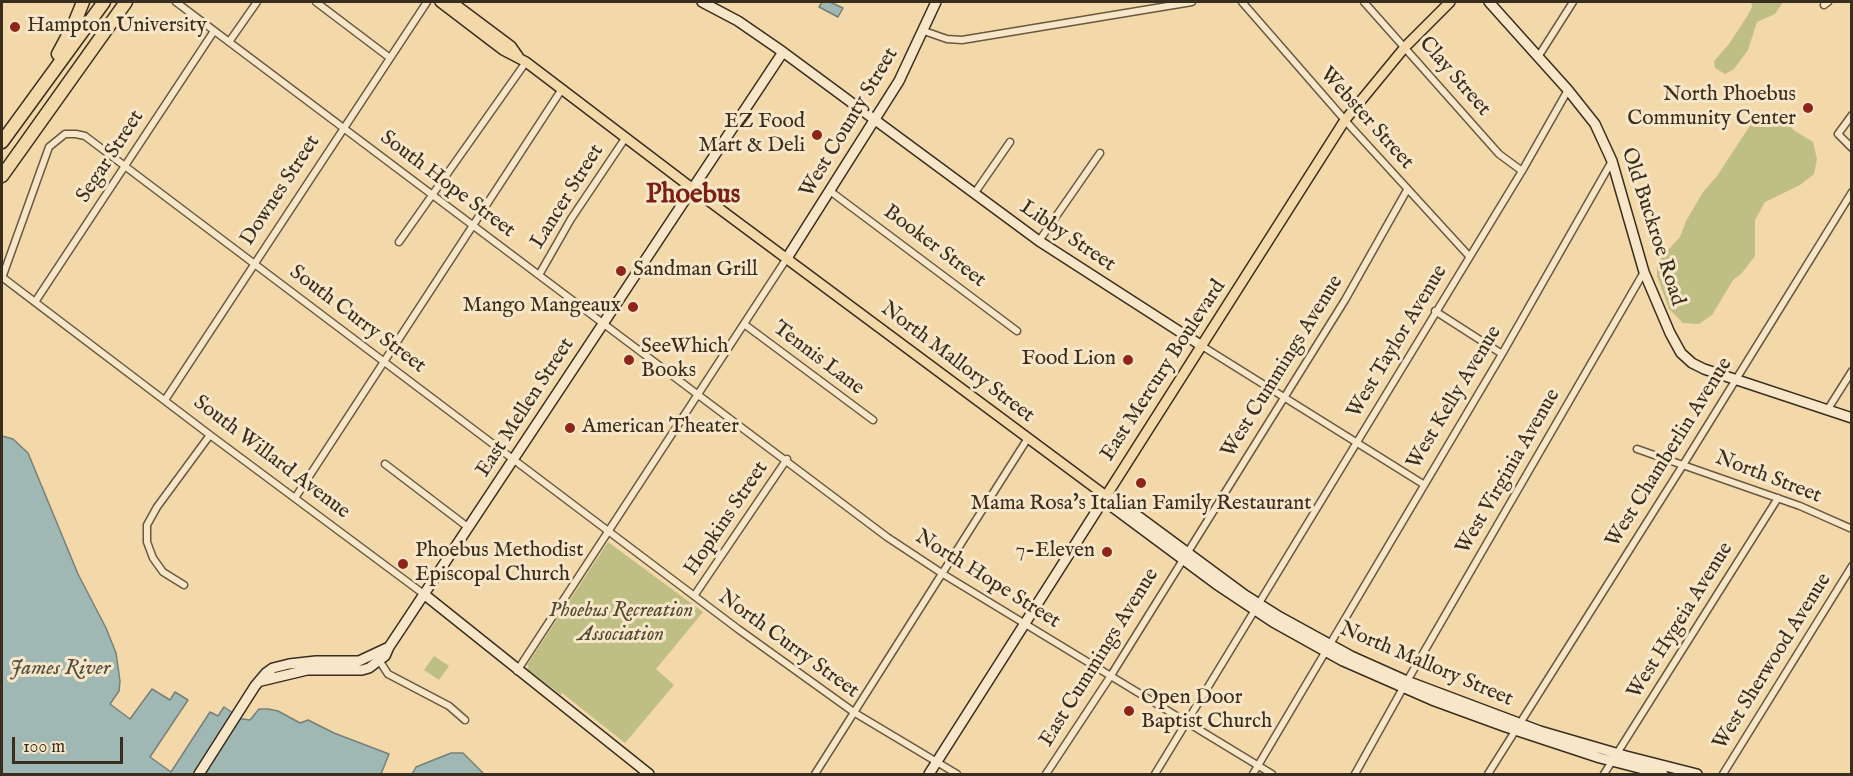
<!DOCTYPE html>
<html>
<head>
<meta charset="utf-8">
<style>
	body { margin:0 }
	#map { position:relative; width:1853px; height:776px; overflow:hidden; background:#f3d8aa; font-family:"IM FELL English",serif }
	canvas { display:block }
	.frame { position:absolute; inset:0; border:3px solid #392d1e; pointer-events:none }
	.scale { position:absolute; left:12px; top:737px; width:111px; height:27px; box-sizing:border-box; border:3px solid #392d1e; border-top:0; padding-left:8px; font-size:18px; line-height:21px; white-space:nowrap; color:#392d1e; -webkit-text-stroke:4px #f7e6c8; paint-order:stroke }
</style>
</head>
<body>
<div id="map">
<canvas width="1853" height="776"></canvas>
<div class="frame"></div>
<div class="scale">100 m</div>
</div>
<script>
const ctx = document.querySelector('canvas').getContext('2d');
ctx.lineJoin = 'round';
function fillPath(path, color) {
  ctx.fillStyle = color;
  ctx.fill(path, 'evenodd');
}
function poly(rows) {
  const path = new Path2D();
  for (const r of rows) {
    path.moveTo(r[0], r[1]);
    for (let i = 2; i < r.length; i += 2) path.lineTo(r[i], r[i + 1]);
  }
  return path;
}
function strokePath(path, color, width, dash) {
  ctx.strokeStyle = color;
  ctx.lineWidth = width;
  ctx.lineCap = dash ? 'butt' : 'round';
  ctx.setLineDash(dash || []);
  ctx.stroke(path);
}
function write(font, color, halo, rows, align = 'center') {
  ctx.font = font + ' "IM FELL English",serif';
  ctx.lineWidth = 6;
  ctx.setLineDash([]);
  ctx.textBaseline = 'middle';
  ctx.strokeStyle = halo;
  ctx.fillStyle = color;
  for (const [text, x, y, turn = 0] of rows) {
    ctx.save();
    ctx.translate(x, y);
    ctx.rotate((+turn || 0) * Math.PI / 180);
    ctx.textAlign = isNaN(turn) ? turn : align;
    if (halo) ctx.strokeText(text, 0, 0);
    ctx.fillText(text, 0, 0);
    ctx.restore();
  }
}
fillPath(poly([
	[1751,2,1783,2,1775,14,1757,22,1748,50,1734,69,1725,74,1715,68,1714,61,1729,44,1748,15,1752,7],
	[1764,112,1778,115,1795,131,1813,142,1817,159,1814,174,1800,185,1765,202,1755,220,1755,256,1742,273,1733,280,1712,315,1699,324,1683,323,1669,309,1657,276,1657,262,1680,237,1686,221,1703,192,1717,176,1753,121],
	[608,542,703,612,656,669,674,685,625,743,562,693,561,695,527,669,529,666,527,665],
	[434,656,449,666,439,680,424,670]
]), '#bfbe85');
const water = poly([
	[822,2,830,2,843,8,838,17,819,7,822,2],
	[2,436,13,439,28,453,78,574,106,628,116,653,120,681,119,691,110,704,130,719,152,689,170,700,175,692,188,700,150,757,171,772,210,712,218,716,224,707,242,719,250,720,259,709,268,709,278,711,300,723,308,720,334,733,389,754,381,774,2,774,2,436],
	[451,753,463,753,484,774,412,774,416,767,451,753]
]);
fillPath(water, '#a0b8b4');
strokePath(water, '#778078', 1.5);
const street = poly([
	[176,2,887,537,943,574,1272,774],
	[316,2,390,58],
	[1242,2,1351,127,1469,256],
	[1364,2,1499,154,1522,171],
	[1824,5,1828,2],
	[924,31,947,39,962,40,1192,2],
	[229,42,257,2],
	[1538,57,1573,2],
	[1852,115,1838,134,1852,148],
	[830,191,1017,331],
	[974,194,1010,142],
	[1039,241,1100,153],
	[399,242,526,62],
	[539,275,571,219,626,137],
	[2,277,210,435,425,595],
	[2,278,49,147,65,134,76,134,85,136,738,629,855,713,957,774],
	[35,302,214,31],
	[1435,311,1502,354],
	[744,324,873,420],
	[1202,346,1423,484],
	[165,400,427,2],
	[1828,409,1852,371],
	[1637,449,1800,506,1852,529],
	[385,464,469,528],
	[295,498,562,89],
	[184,585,163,572,153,558,147,542,147,525,157,507,210,435],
	[694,596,787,459],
	[377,657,388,674,449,706,465,720],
	[517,671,787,258],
	[815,774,1028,438],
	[1046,774,1110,677,1345,300,1407,190],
	[1155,774,1522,171,1568,90],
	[1253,774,1502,354,1612,161],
	[1355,774,1403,688,1644,272],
	[1488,774,1683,465,1852,192],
	[1604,774,1778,498],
	[1723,774,1852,566]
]);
const secondary = poly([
	[702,2,738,21,783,52,1039,241,1202,346],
	[1489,2,1568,90,1595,124,1612,161,1644,272,1670,333,1681,353,1692,363,1704,369,1852,418],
	[787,258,899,81,936,2],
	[1106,496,1115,499,1245,595,1280,617,1351,656,1407,681,1540,731,1626,756,1697,774],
	[1106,496,1111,506,1216,584,1273,622,1343,661,1432,700,1506,727,1600,758,1663,774],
	[425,595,649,774],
	[261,681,307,670,362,670,369,668,385,656,389,647,783,52],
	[199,774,255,686,266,673,273,668,289,664,316,661,359,661,389,647],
	[929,774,1106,496]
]);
const primary = poly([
	[440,2,503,50,526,62,701,195,1106,496,1345,120,1405,47,1450,2],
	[452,2,511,46,518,56]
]);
const highway = poly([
	[58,54,74,24,83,2],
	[2,142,104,2],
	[2,176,126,2]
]);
strokePath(street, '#685841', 9);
strokePath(secondary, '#392d1e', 12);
strokePath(primary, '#392d1e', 12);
strokePath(highway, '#392d1e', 15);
strokePath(street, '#f7e6c8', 6);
strokePath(secondary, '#f7e6c8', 9);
strokePath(primary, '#f3d8aa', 9);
strokePath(highway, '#f3d8aa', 12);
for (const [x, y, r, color] of [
	[15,27,6,"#8f2418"],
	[1808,108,6,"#8f2418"],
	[817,135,6,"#8f2418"],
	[621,271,6,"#8f2418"],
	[633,307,6,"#8f2418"],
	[629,360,6,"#8f2418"],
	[1128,360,6,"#8f2418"],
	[570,428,6,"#8f2418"],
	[1141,483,6,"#8f2418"],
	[1107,552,6,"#8f2418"],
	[403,564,6,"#8f2418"],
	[1129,711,6,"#8f2418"]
]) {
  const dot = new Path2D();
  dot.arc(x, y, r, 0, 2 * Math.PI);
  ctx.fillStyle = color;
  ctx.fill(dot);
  strokePath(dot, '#f7e6c8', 2);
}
write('21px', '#392d1e', '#f7e6c8', [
	["Hampton University",27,27],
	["North Phoebus",1796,96,"right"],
	["Community Center",1796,120,"right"],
	["EZ Food",805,123,"right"],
	["Mart & Deli",805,147,"right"],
	["Sandman Grill",633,271],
	["Mango Mangeaux",621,307,"right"],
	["SeeWhich",641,348],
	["Books",641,372],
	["Food Lion",1116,360,"right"],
	["American Theater",582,428],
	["Mama Rosa's Italian Family Restaurant",1141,505,"center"],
	["Phoebus Methodist",415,552],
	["Episcopal Church",415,576],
	["7-Eleven",1095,552,"right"],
	["Open Door",1141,699],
	["Baptist Church",1141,723]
], 'left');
write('21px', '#392d1e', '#f7e6c8', [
	["Clay Street",1454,77,49],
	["Webster Street",1366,119,48],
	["West County Street",850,123,-59],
	["Segar Street",111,157,-57],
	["South Hope Street",447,185,37],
	["Downes Street",281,191,-57],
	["Lancer Street",568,197,-58],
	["Old Buckroe Road",1652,227,72],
	["Libby Street",1067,237,34],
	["Booker Street",934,247,37],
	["South Curry Street",357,320,37],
	["West Taylor Avenue",1398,342,-59],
	["Tennis Lane",818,359,37],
	["North Mallory Street",957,363,37],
	["West Cummings Avenue",1283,367,-58],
	["East Mercury Boulevard",1164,371,-57],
	["West Kelly Avenue",1455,398,-59],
	["East Mellen Street",526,408,-57],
	["West Chamberlin Avenue",1670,453,-58],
	["South Willard Avenue",271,458,37],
	["West Virginia Avenue",1509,472,-60],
	["North Street",1768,478,21],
	["Hopkins Street",727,519,-56],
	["North Hope Street",987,580,32],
	["West Hygeia Avenue",1681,621,-58],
	["North Curry Street",788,645,36],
	["East Cummings Avenue",1100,658,-58],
	["West Sherwood Avenue",1773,662,-58],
	["North Mallory Street",1426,665,23]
]);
write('italic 21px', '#544a33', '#f7e6c8', [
	["Phoebus Recreation",621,612],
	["Association",621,636]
]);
write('italic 22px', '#535044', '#f7e6c8', [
	["James River",60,669]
]);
write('bold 27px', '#7a1f14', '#f7e6c8', [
	["Phoebus",693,196]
]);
</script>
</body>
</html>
